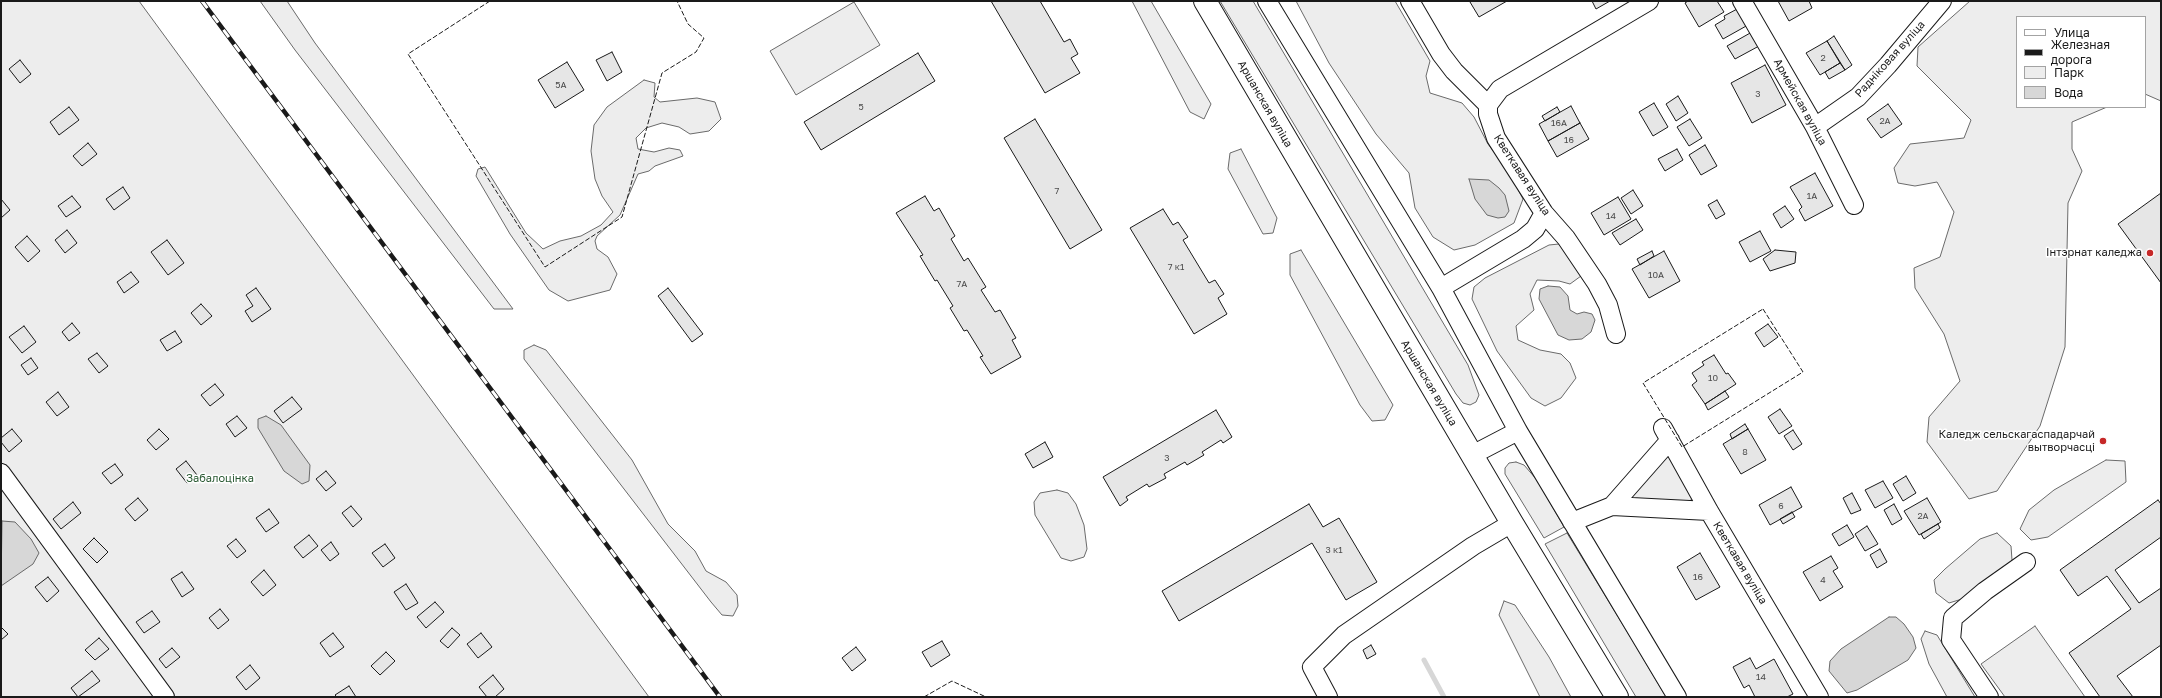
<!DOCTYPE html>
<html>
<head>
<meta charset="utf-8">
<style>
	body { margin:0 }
	#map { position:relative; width:2162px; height:698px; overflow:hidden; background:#fff; font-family:"Golos Text",sans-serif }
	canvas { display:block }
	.frame { position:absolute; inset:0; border:2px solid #1a1a1a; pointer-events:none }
	.legend { position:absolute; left:2016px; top:16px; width:130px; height:92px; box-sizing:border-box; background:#fff; border:1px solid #a3a3a3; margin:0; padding:5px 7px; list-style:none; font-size:12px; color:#1a1a1a }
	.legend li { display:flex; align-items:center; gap:8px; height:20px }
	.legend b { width:20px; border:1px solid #a3a3a3 }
</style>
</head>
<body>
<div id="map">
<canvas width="2162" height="698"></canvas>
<div class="frame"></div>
<ul class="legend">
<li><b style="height:5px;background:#fff"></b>Улица</li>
<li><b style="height:5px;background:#1a1a1a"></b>Железная дорога</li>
<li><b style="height:11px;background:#ededed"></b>Парк</li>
<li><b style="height:11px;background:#d7d7d7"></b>Вода</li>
</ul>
</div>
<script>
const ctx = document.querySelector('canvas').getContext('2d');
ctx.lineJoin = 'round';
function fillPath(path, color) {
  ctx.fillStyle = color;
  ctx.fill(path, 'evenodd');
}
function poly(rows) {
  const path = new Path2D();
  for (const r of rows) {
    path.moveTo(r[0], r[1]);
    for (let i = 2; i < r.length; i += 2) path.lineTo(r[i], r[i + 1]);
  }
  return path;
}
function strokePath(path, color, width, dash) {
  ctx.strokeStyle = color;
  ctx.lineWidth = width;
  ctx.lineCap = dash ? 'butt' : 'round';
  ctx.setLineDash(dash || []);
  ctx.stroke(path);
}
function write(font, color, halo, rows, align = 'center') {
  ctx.font = font + ' "Golos Text",sans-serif';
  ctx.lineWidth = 3;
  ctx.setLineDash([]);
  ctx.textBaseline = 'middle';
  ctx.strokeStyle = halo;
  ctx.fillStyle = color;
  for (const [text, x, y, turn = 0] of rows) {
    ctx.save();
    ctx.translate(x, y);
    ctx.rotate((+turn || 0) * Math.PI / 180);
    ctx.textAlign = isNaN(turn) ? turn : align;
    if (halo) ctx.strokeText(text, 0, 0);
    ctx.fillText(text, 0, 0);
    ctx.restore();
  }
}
const green = poly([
	[1,1,139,1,649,697,1,697,1,1],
	[260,1,287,1,315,43,513,309,494,309,295,50,260,1],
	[1132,1,1151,1,1211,104,1204,119,1190,112,1132,1],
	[1220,1,1253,1,1468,365,1479,395,1476,402,1470,405,1463,403,1456,394,1220,1],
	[1296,1,1395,1,1430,61,1426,76,1430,93,1462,103,1474,117,1488,144,1509,172,1523,199,1514,223,1475,245,1454,250,1433,237,1415,208,1409,173,1376,134,1329,63,1296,1],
	[1970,1,2161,1,2161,101,2145,94,2145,17,2017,17,2017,107,2107,107,2072,122,2072,149,2082,171,2068,203,2065,347,2040,426,1997,491,1969,499,1927,442,1929,417,1960,381,1944,334,1915,288,1914,268,1940,257,1954,212,1937,182,1915,186,1898,183,1894,168,1910,144,1964,138,1971,120,1917,66,1918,47,1970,1],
	[854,2,880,45,796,95,770,51,854,2],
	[644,80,655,83,654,97,660,102,697,98,715,102,721,119,709,131,690,134,679,127,662,123,646,128,636,138,638,149,654,152,669,148,680,150,683,156,655,166,649,171,638,174,620,215,597,236,595,241,597,249,608,257,617,274,610,290,568,301,549,290,510,234,476,176,478,169,485,167,526,233,543,249,560,241,581,236,601,225,613,212,602,196,595,179,591,151,594,125,607,107,644,80],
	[1241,149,1277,218,1273,233,1263,234,1228,169,1230,153,1241,149],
	[1559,244,1572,258,1581,276,1570,284,1559,281,1537,280,1530,294,1534,310,1516,326,1518,340,1540,350,1561,354,1570,363,1576,378,1561,398,1545,406,1531,398,1497,351,1472,299,1474,287,1485,278,1549,245,1559,244],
	[1301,250,1393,405,1385,420,1372,421,1360,405,1290,275,1290,254,1301,250],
	[534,345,546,350,632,460,668,524,695,551,706,571,726,582,737,595,738,606,733,616,722,615,711,602,524,359,524,350,534,345],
	[1663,456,1675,458,1693,495,1689,505,1625,500,1663,456],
	[2106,460,2125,461,2126,482,2048,537,2031,540,2020,529,2029,510,2054,490,2106,460],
	[1516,462,1524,465,1537,480,1564,527,1544,538,1505,474,1505,468,1509,463,1516,462],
	[1057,490,1068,493,1076,504,1084,525,1087,549,1084,557,1071,561,1061,558,1035,515,1034,502,1040,493,1057,490],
	[1567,533,1634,643,1666,697,1636,697,1545,544,1567,533],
	[1997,533,2011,546,2012,560,2002,572,1962,599,1949,603,1936,593,1934,580,1945,569,1980,539,1997,533],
	[1504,601,1515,605,1549,657,1571,697,1540,697,1499,615,1504,601],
	[2035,626,2085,697,2005,697,1981,664,2035,626],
	[1925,631,1937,635,1975,697,1947,697,1929,664,1921,639,1925,631]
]);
fillPath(green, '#ededed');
strokePath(green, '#6a6a6a', 1);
const water = poly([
	[1469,179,1489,180,1499,188,1505,195,1509,211,1505,217,1498,218,1487,215,1475,199,1469,179],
	[1548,286,1560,287,1568,296,1570,310,1577,314,1584,312,1592,314,1595,320,1591,332,1582,339,1569,340,1558,335,1539,299,1540,289,1548,286],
	[266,416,281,425,310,465,309,481,302,484,284,471,258,428,258,419,266,416],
	[2,521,15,522,31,539,39,553,33,564,1,586,2,521],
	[1889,617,1896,617,1904,624,1913,637,1916,648,1908,660,1857,690,1847,693,1829,671,1830,661,1841,649,1889,617]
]);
fillPath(water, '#d7d7d7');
strokePath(water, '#6a6a6a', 1);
strokePath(poly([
	[1424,660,1444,697]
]), '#d7d7d7', 5);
const building = poly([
	[991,1,1040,1,1064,42,1070,39,1078,54,1071,58,1080,73,1045,93,991,1],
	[1472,1,1507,1,1479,17,1470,2,1472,1],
	[1592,1,1610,1,1596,9,1592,1],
	[1688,1,1717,1,1724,12,1699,27,1685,3,1688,1],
	[1778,1,1809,1,1812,8,1789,21,1778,1],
	[1739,8,1748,25,1723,39,1715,25,1725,19,1724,16,1739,8],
	[1752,32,1759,46,1735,59,1727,46,1752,32],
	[1834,36,1852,65,1845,70,1827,41,1834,36],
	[1827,41,1840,63,1820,75,1806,53,1827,41],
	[612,52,622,72,607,81,596,60,612,52],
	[918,53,935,81,821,150,804,122,918,53],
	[20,60,31,74,20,83,9,69,20,60],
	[567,62,584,90,555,108,538,80,567,62],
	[1840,63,1845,70,1829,79,1825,72,1840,63],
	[1765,65,1786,105,1752,123,1731,83,1765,65],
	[1678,96,1688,113,1676,121,1666,104,1678,96],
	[1654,103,1668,127,1653,136,1639,112,1654,103],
	[1888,104,1902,124,1881,138,1867,119,1888,104],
	[1571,106,1580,123,1548,141,1539,124,1571,106],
	[69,107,79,120,59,135,50,122,69,107],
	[1557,107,1560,112,1545,121,1542,116,1557,107],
	[1035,119,1102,230,1070,249,1004,138,1035,119],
	[1690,119,1702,138,1689,146,1677,127,1690,119],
	[1580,123,1589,139,1557,157,1548,141,1580,123],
	[88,143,97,154,82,166,73,156,88,143],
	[1705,145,1717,166,1701,175,1689,155,1705,145],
	[1677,149,1683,160,1665,171,1658,159,1677,149],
	[1815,173,1833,206,1805,221,1799,210,1802,207,1790,187,1815,173],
	[123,187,130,198,114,210,106,199,123,187],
	[1633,190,1643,206,1631,214,1621,198,1633,190],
	[2161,193,2161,283,2118,224,2161,193],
	[72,196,81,207,66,217,58,206,72,196],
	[925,196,934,211,939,208,955,236,951,239,964,261,968,258,986,287,981,290,995,312,1000,310,1016,338,1012,340,1021,357,991,374,980,357,983,356,967,330,964,331,950,308,953,306,937,280,935,281,920,256,923,255,896,213,925,196],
	[1618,197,1631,219,1604,235,1591,213,1618,197],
	[1,199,10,210,1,218,1,199],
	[1717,200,1725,214,1716,219,1708,205,1717,200],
	[1785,206,1794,219,1781,228,1773,214,1785,206],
	[1163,209,1173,225,1178,222,1188,237,1183,240,1209,283,1215,280,1224,294,1218,298,1227,314,1194,334,1130,228,1163,209],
	[1636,219,1643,230,1620,245,1612,233,1636,219],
	[67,230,77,243,65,253,55,240,67,230],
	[1760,231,1771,251,1750,262,1739,242,1760,231],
	[27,236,40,251,28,262,15,247,27,236],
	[167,240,184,263,168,275,151,252,167,240],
	[1775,250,1796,252,1795,263,1770,271,1763,259,1775,250],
	[1652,251,1654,256,1640,265,1637,259,1652,251],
	[1664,251,1680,281,1649,298,1632,269,1664,251],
	[131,272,139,282,124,293,117,282,131,272],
	[256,288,271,309,252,322,245,311,253,306,246,295,256,288],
	[668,288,703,334,692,342,658,296,668,288],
	[201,304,212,316,201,325,191,313,201,304],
	[72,323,80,333,69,341,62,332,72,323],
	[1768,324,1778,337,1764,347,1755,333,1768,324],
	[24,326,36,342,22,353,9,337,24,326],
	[175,331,182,342,167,351,160,340,175,331],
	[97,353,108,366,99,373,88,359,97,353],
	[1714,355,1726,374,1728,373,1736,384,1705,404,1692,385,1697,381,1692,373,1704,365,1702,362,1714,355],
	[31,358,38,368,28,375,21,365,31,358],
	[215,384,224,395,210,406,201,395,215,384],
	[1725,391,1729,397,1708,410,1705,404,1725,391],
	[58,392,69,407,57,416,46,402,58,392],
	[292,397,302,409,283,423,274,411,292,397],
	[1780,409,1792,426,1779,434,1768,417,1780,409],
	[1216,410,1232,437,1223,443,1221,440,1202,452,1204,455,1187,465,1185,462,1164,474,1166,478,1149,487,1147,484,1126,497,1128,500,1120,506,1103,477,1216,410],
	[237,416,247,428,235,437,226,424,237,416],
	[1745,424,1748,429,1732,439,1730,434,1745,424],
	[12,429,22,441,9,452,1,442,1,438,12,429],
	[159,429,169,439,156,450,147,440,159,429],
	[1748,429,1766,460,1741,474,1723,444,1748,429],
	[1793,430,1802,444,1793,450,1784,436,1793,430],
	[1045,442,1053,457,1033,468,1025,454,1045,442],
	[186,461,197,475,187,483,176,469,186,461],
	[115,464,123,475,111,484,102,473,115,464],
	[326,471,336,483,326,491,316,479,326,471],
	[1906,476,1916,493,1903,501,1893,484,1906,476],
	[1883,481,1893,498,1875,508,1865,490,1883,481],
	[1791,487,1802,507,1770,525,1759,505,1791,487],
	[1852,493,1861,510,1851,514,1843,498,1852,493],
	[138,498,148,510,135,521,125,509,138,498],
	[1927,498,1941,522,1919,535,1904,511,1927,498],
	[2158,500,2161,504,2161,537,2115,570,2139,603,2161,588,2161,645,2117,676,2133,697,2100,697,2069,653,2131,609,2107,576,2078,596,2060,570,2158,500],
	[73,502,81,513,61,529,53,519,73,502],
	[1309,504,1323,527,1339,518,1377,582,1346,600,1312,543,1179,621,1162,591,1309,504],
	[1894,504,1902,519,1892,525,1884,510,1894,504],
	[351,506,362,519,353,527,342,513,351,506],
	[269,509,279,523,266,532,256,518,269,509],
	[1792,512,1795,517,1783,524,1780,519,1792,512],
	[1938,524,1940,528,1924,539,1921,534,1938,524],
	[1847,525,1854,537,1839,546,1832,534,1847,525],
	[1867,526,1878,544,1865,551,1855,534,1867,526],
	[309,535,318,546,303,558,294,547,309,535],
	[94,538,108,552,97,563,83,549,94,538],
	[236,539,246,551,237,558,227,546,236,539],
	[331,542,339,554,330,561,321,550,331,542],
	[385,544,395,558,383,567,372,553,385,544],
	[1880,549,1887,562,1877,568,1870,555,1880,549],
	[1700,553,1720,587,1696,600,1677,567,1700,553],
	[1831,556,1838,568,1833,571,1843,587,1820,601,1803,572,1831,556],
	[264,570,276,585,263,596,251,582,264,570],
	[182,572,194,589,182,597,171,579,182,572],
	[48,577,59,591,47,602,35,587,48,577],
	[406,584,418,603,406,610,394,592,406,584],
	[435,602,444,612,426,628,417,617,435,602],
	[220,609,229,620,218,629,209,618,220,609],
	[152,611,160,622,144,633,136,622,152,611],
	[1,627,8,634,1,640,1,627],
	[452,628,460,635,448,648,440,641,452,628],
	[333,633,344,647,330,657,320,643,333,633],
	[481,633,492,647,478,658,467,644,481,633],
	[99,638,109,649,95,660,85,650,99,638],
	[942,641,950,655,931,667,922,652,942,641],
	[1371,645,1376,654,1367,659,1363,650,1371,645],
	[856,647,866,660,852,671,842,658,856,647],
	[172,648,180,657,166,668,159,659,172,648],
	[386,652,395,661,380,675,371,666,386,652],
	[1750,658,1756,669,1774,659,1793,694,1787,697,1755,697,1749,685,1744,688,1733,667,1750,658],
	[250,665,260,678,246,690,236,677,250,665],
	[92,671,100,681,78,697,71,688,92,671],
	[493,675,504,689,495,697,487,697,479,687,493,675],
	[349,686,356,697,337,697,335,695,349,686]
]);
fillPath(building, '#e6e6e6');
strokePath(building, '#1a1a1a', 1);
const minor = poly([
	[1267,1,1441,288,1518,431,1677,697],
	[1410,1,1441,54,1454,71,1488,105,1488,114,1496,138,1544,213,1566,238,1597,284,1608,305,1616,334],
	[1742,1,1815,127,1854,205],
	[1488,105,1500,89,1649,1],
	[1815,127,1858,97,1888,65,1942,1],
	[1441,288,1523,239,1535,229,1544,213],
	[1663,428,1709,511,1819,697],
	[1472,455,1518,431],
	[1,473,165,697],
	[1612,506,1709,511],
	[1572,522,1612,506,1670,440],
	[1328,697,1312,667,1344,635,1473,546,1512,523],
	[1989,697,1951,640,1953,618,1985,591,2026,562]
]);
const major = poly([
	[1205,1,1512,523,1617,697]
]);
strokePath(minor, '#1a1a1a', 20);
strokePath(major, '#1a1a1a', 24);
strokePath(minor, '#fff', 18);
strokePath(major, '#fff', 22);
const rail = poly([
	[202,1,720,697]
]);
strokePath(rail, '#1a1a1a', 4.5);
strokePath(rail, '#fff', 3, [9]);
strokePath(poly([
	[490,1,408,54,545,267,622,217,662,73,696,52,704,38,688,24,677,1],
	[1763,309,1803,372,1682,447,1643,383,1763,309],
	[924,697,952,681,986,697]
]), '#1a1a1a', 1, [5, 2]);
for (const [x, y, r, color] of [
	[2150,253,4,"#c62828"],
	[2103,441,4,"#c62828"]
]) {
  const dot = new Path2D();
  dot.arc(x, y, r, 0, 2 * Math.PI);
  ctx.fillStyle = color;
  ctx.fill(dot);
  strokePath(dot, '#fff', 1.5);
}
write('9px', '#4d4d4d', null, [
	["2",1823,58],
	["5А",561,85],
	["3",1758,94],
	["5",861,107],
	["2А",1885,121],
	["16А",1559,123],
	["16",1569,140],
	["7",1057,191],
	["1А",1812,196],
	["14",1611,216],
	["7 к1",1176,267],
	["10А",1656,275],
	["7А",962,284],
	["10",1713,378],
	["8",1745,452],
	["3",1167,458],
	["6",1781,506],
	["2А",1923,516],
	["3 к1",1334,550],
	["16",1698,577],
	["4",1823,580],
	["14",1761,677]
]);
write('11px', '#1a1a1a', '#fff', [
	["Радніковая вуліца",1890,59,-48],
	["Армейская вуліца",1800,102,61],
	["Аршанская вуліца",1265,104,60],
	["Кветкавая вуліца",1522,175,57],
	["Аршанская вуліца",1429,383,59],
	["Кветкавая вуліца",1740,563,59]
]);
write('11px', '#1a1a1a', '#fff', [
	["Інтэрнат каледжа",2142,253],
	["Каледж сельскагаспадарчай",2095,435],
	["вытворчасці",2095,448]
], 'right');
write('11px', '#2b5a34', '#fff', [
	["Забалоцінка",220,479]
]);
</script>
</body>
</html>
